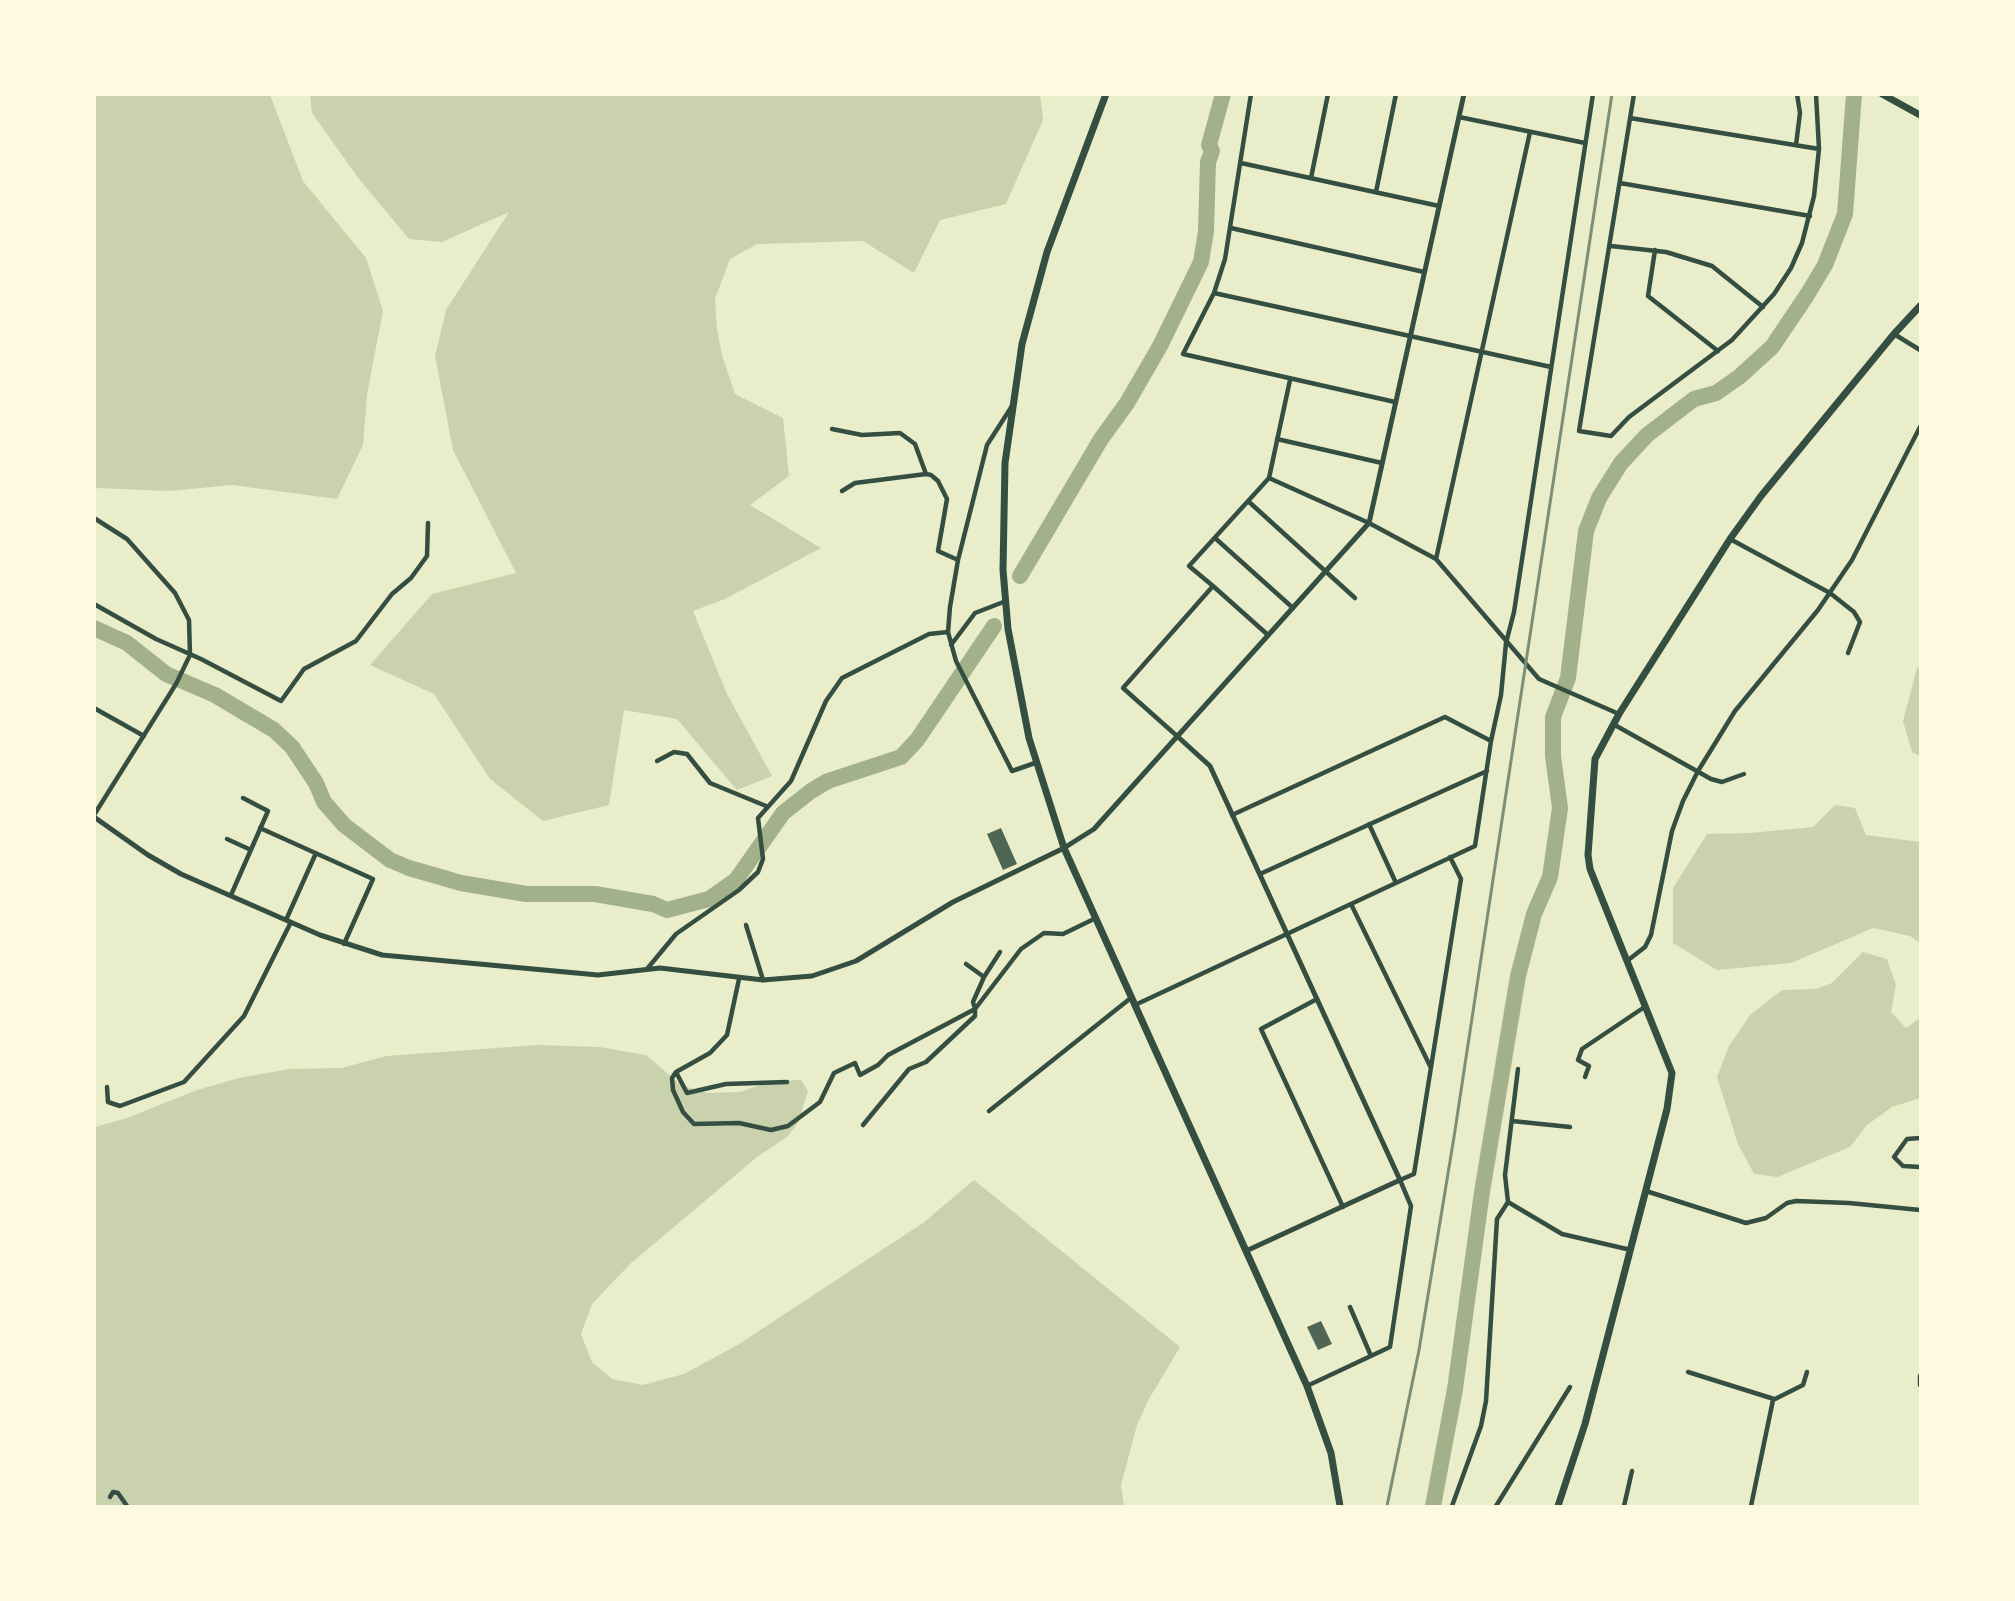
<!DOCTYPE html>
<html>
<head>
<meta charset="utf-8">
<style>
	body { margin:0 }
	#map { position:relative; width:2015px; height:1601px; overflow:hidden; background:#e9edc9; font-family:"Source Sans 3",sans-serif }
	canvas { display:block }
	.frame { position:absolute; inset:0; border:96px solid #fefae0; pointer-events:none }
</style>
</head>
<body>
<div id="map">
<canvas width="2015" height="1601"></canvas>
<div class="frame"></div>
</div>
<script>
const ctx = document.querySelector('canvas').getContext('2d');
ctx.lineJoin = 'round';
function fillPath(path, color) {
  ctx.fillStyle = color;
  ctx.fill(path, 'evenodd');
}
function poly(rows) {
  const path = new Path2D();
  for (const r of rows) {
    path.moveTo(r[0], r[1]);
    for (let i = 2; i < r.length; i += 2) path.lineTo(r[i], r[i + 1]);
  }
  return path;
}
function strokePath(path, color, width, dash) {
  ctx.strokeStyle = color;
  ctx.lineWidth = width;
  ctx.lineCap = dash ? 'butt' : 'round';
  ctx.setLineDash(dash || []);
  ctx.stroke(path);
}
fillPath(poly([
	[94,95,270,95,303,181,366,258,383,311,367,394,363,445,337,499,232,485,169,491,95,488],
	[310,95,1040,95,1043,120,1006,204,940,220,914,273,863,241,757,244,730,259,715,299,717,329,722,355,735,394,783,418,789,476,750,505,821,548,725,599,693,611,727,694,772,776,737,790,677,719,624,710,609,805,543,821,490,779,434,694,370,665,432,594,516,573,453,450,435,356,446,310,509,212,442,242,409,239,359,179,312,113],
	[1920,666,1920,756,1912,752,1903,721,1917,668],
	[1835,805,1855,808,1866,835,1920,842,1920,943,1910,936,1873,928,1791,963,1717,970,1673,943,1673,888,1707,834,1750,833,1813,827],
	[1863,952,1887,959,1896,985,1891,1012,1906,1028,1920,1018,1920,1098,1892,1107,1867,1125,1850,1147,1777,1177,1754,1174,1738,1144,1717,1077,1729,1046,1750,1015,1782,990,1816,989,1832,983],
	[538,1045,599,1047,646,1055,681,1085,707,1093,740,1092,771,1081,801,1080,808,1091,798,1123,787,1137,757,1157,630,1264,592,1304,581,1334,592,1362,612,1379,643,1385,684,1374,739,1344,923,1223,974,1180,1180,1347,1149,1399,1137,1425,1121,1485,1124,1506,95,1506,95,1127,127,1118,197,1090,239,1078,289,1069,342,1068,386,1056]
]), '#cad2ad');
strokePath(poly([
	[1020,576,1101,439,1127,403,1160,346,1201,262,1206,231,1208,162,1212,151,1209,145,1223,94],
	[94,628,127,643,166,674,215,695,274,730,292,747,316,783,324,802,344,825,390,860,409,868,461,883,526,894,595,894,653,904,667,910,709,899,736,880,783,813,811,791,828,781,901,757,917,740,994,626],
	[1433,1506,1455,1389,1482,1192,1518,976,1534,914,1550,877,1560,808,1553,756,1553,717,1568,678,1586,531,1599,498,1621,463,1647,435,1694,399,1716,393,1739,377,1772,347,1807,295,1825,265,1845,214,1854,94]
]), '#a3b18a', 16);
fillPath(poly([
	[1001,828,1017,864,1003,870,987,834],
	[1321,1321,1332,1344,1318,1350,1307,1327]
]), '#4f6655');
strokePath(poly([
	[1251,94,1225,259,1214,293,1183,354,1395,402],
	[1634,94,1579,431,1611,436,1629,417,1732,340,1774,294,1791,268,1802,243,1814,196,1819,149,1816,94],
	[1459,117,1585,143],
	[1630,118,1819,149],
	[1796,145,1800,113,1797,94],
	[1241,163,1439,206],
	[1311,178,1328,94],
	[1620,183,1810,216],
	[1376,192,1396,94],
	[1231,228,1424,272],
	[1611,246,1666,252,1712,266,1763,307],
	[1655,250,1648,296,1718,351],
	[1214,293,1551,367],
	[1894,334,1920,350],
	[1012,406,987,445,958,560,950,607,948,632,956,661,1012,771,1035,763],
	[832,429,862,435,900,433,915,444,926,474],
	[1277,439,1382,463],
	[1269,478,1369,523,1436,559,1539,679,1619,714],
	[842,491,855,483,926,474,931,475,938,481,947,499,938,551,958,560],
	[1248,501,1355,598],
	[94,518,127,539,175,593,189,620,190,655,176,684,94,815],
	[1215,538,1293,608],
	[1730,539,1830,593,1854,612,1860,622,1848,653],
	[1436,559,1530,132],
	[1213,586,1268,635],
	[94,604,156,639,201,659,281,701,304,669,356,641,392,594,411,578,427,556,428,523],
	[951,645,975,613,1006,601],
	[94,708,144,736],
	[1613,724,1711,779,1722,782,1744,774],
	[1177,736,1123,688,1213,586,1189,566,1269,478,1290,380],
	[657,761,674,752,687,754,710,783,766,806],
	[1232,815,1445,717,1491,741],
	[1369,824,1396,883],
	[260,828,373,879,344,944],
	[227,839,251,850],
	[1260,874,1487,771],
	[231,895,268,811,243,798],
	[1351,904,1431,1068],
	[286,920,316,853],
	[746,925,763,980],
	[1627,961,1645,947,1651,935,1672,831,1683,801,1698,771,1735,711,1818,610,1852,560,1920,427],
	[647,969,676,934,739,890,758,872,763,859,758,818,791,781,826,701,842,678,929,634,948,632],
	[984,977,1000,952],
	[739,979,727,1035,710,1053,676,1072,687,1093,726,1084,787,1082],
	[1317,999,1261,1029,1343,1207],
	[1135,1005,1475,846,1491,741,1501,695,1506,643,1514,612,1593,94],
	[676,1072,672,1078,673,1090,683,1112,694,1124,739,1123,771,1130,788,1126,820,1102,834,1073,855,1063,860,1075,878,1065,888,1055,975,1009,973,1002,984,977,966,964],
	[1585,1077,1589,1066,1578,1060,1582,1049,1646,1006],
	[107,1087,108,1102,120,1106,184,1082,244,1016,291,922],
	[989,1111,1132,997],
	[1512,1121,1570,1127],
	[863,1125,909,1069,926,1062,975,1016,975,1009,1021,949,1044,933,1063,934,1096,918],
	[1920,1138,1907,1139,1894,1157,1903,1166,1920,1167],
	[1646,1191,1746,1223,1766,1218,1787,1203,1796,1201,1849,1203,1920,1210],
	[1508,1202,1562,1234,1631,1250],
	[1350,1307,1371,1356],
	[1688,1372,1774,1399],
	[1920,1376,1920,1385],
	[1307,1386,1390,1347,1411,1206,1400,1180,1414,1174,1461,879,1450,857],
	[110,1497,113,1492,118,1493,127,1506],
	[1452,1506,1481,1426,1486,1401,1497,1219,1508,1202,1505,1175,1518,1069],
	[1496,1506,1570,1387],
	[1624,1506,1632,1471],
	[1751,1506,1773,1400,1803,1385,1807,1372]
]), '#344e41', 4.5);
strokePath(poly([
	[1177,736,1210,766,1400,1180,1246,1251],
	[94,817,148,855,181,874,320,935,382,955,598,975,660,968,763,980,812,976,856,961,953,902,1064,848,1094,829,1369,523,1464,94]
]), '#344e41', 5);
strokePath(poly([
	[1106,94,1047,252,1022,344,1005,463,1003,570,1008,629,1029,738,1064,848,1307,1386,1331,1453,1340,1506],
	[1882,94,1920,115],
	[1558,1506,1585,1424,1667,1109,1672,1073,1590,869,1588,855,1595,759,1619,714,1730,539,1761,496,1894,334,1920,306]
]), '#344e41', 7);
strokePath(poly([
	[1387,1506,1419,1350,1454,1137,1612,94]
]), '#7c8e77', 3);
</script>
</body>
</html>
